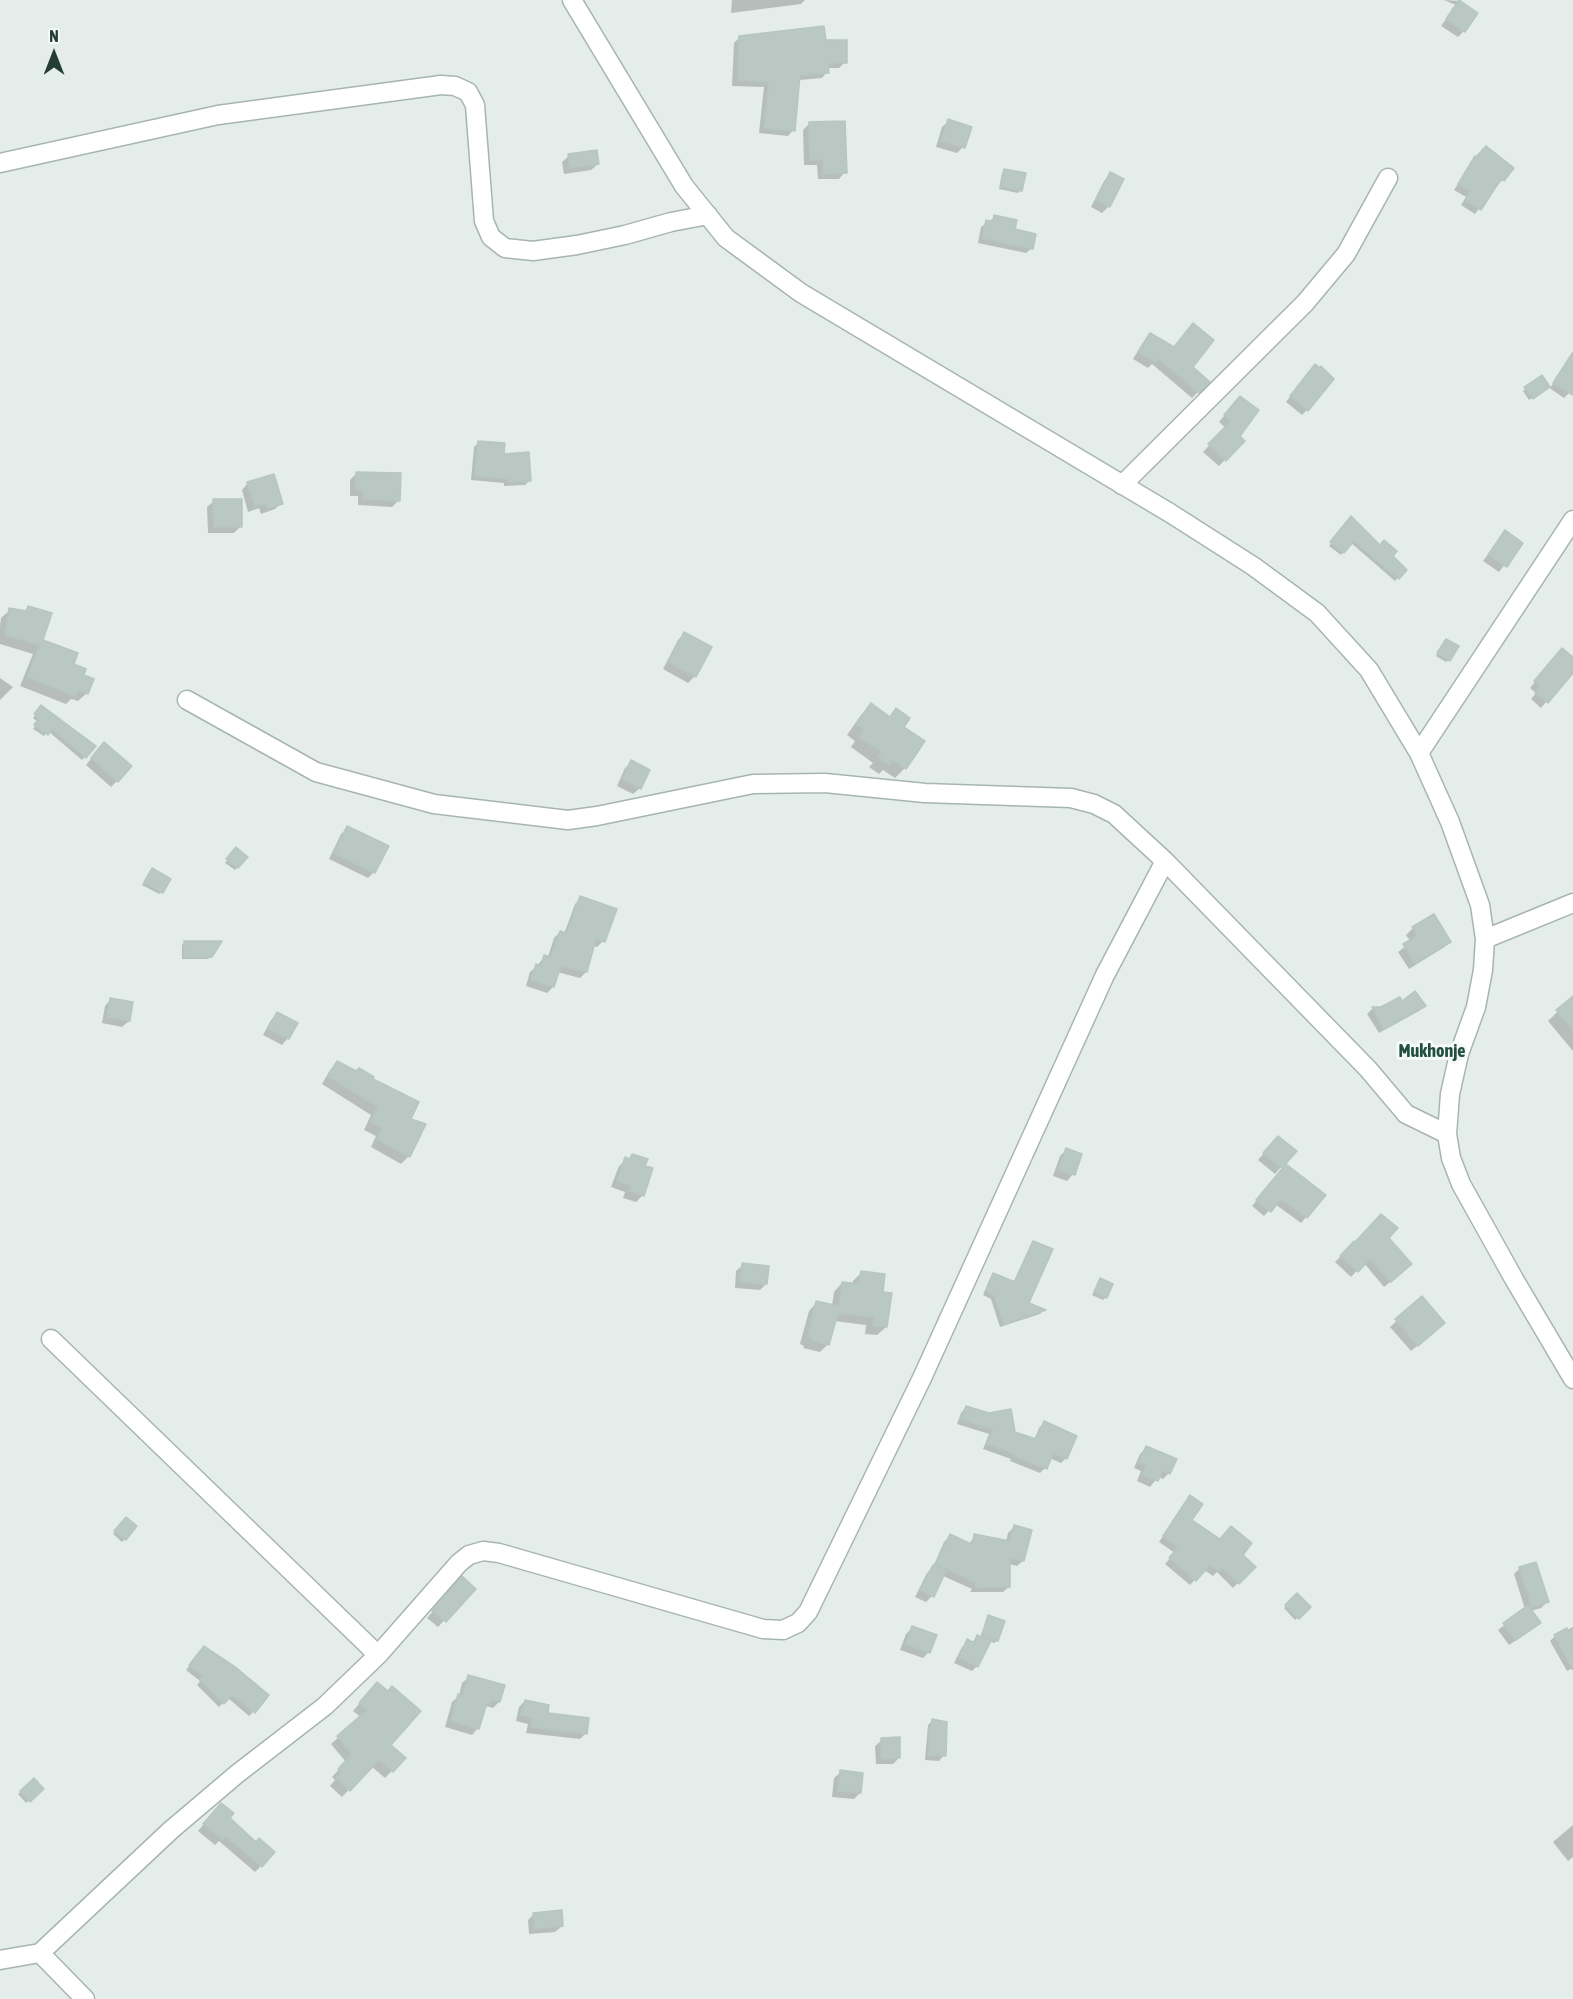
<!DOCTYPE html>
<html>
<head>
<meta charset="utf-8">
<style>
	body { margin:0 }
	#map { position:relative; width:1573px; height:1999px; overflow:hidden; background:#e4ede9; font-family:"Asap Condensed",sans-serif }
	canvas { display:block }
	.north { position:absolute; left:24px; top:24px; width:60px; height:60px; -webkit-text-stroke:4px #f5f9f7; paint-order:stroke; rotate:0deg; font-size:16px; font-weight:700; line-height:24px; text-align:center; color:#243e36 }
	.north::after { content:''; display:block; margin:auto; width:21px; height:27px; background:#243e36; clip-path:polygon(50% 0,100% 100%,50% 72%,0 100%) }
</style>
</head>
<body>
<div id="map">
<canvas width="1573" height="1999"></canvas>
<div class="north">N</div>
</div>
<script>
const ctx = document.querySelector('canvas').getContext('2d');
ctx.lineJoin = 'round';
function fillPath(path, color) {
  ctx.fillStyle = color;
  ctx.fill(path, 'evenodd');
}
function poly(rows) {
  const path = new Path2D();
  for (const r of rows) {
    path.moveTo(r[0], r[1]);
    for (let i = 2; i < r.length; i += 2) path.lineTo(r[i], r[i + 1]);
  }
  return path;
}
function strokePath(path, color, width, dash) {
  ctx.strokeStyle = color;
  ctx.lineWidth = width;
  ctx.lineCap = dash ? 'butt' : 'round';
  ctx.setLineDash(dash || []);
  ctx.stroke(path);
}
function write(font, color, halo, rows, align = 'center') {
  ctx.font = font + ' "Asap Condensed",sans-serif';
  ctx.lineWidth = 6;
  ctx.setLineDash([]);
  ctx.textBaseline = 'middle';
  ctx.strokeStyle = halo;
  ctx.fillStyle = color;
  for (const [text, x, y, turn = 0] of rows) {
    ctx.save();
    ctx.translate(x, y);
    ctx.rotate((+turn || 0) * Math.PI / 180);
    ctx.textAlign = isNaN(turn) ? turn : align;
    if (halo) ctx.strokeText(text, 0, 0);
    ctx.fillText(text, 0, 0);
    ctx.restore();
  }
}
fillPath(poly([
	[732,0,805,0,801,4,731,13],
	[1444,0,1461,1,1460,2,1464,31,1458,37,1441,26,1456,5],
	[740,37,824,42,845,62,839,68,827,68,827,72,822,78,799,80,793,130,788,136,759,133,764,87,732,86,734,43],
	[949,121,963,147,957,153,936,147,942,127],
	[810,123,845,172,839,179,818,179,817,165,804,165,803,130],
	[569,156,598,164,591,170,564,174,562,162],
	[1475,158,1512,169,1498,185,1496,184,1475,214,1461,205,1466,197,1454,190],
	[1005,171,1021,190,1018,193,999,189,1002,173],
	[1111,174,1122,180,1109,206,1102,213,1091,207,1104,181],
	[995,217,1032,248,1026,253,978,243,981,227],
	[1150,335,1208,382,1192,398,1152,364,1148,368,1133,359,1144,341],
	[1565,366,1573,371,1573,394,1570,392,1564,398,1548,387,1529,400,1523,391,1525,389,1542,377,1550,388],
	[1310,371,1307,410,1302,415,1286,402],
	[1234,404,1238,436,1243,441,1219,466,1203,452,1226,428,1219,422],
	[479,442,503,456,530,480,525,485,504,486,504,483,471,480,474,447],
	[356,474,398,501,392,507,358,505,358,496,350,496,350,480],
	[248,483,282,503,275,509,261,514,259,508,248,512,242,490],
	[214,501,240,527,234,533,208,533,207,507],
	[1348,521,1405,570,1395,581,1350,542,1341,555,1329,546],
	[1505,532,1521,543,1499,572,1483,561],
	[29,608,42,641,82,675,87,693,78,701,71,699,66,704,20,686,33,654,0,644,0,627,1,618,10,610,24,612],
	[685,634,710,648,694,677,688,683,663,669,678,640],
	[1446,640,1449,660,1446,662,1436,656],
	[1557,655,1573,659,1573,670,1541,708,1531,699,1536,693,1530,688],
	[0,678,13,687,0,700],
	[871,705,889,718,896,710,902,727,905,768,895,778,883,770,879,774,869,767,873,763,851,747,855,741,847,735,861,715],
	[41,707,94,746,82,760,48,731,44,736,33,729,38,722,33,718],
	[98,750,117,781,111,787,86,765],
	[632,762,640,788,633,794,617,786,625,768],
	[348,828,374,872,368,878,329,859,341,834],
	[237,849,246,857,235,870,225,863],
	[149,873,162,892,159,894,142,885],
	[581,898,603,941,597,947,593,946,586,972,580,978,557,972,553,987,547,993,526,986,530,972,537,966,545,956,548,957,554,938,560,932,564,934,575,904],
	[1434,916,1450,942,1443,948,1409,969,1398,952,1411,942,1406,935,1413,928],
	[185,942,211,956,208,959,182,959,182,945],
	[1573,997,1573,1051,1548,1021],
	[111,999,129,1021,122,1027,102,1023,105,1006],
	[1402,1003,1424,1006,1419,1011,1379,1033,1367,1014,1372,1009,1382,1009],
	[278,1014,288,1038,282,1045,263,1035,271,1020],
	[338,1062,409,1120,409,1156,401,1164,371,1147,376,1136,364,1130,371,1115,322,1084,330,1070],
	[1272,1144,1295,1151,1275,1174,1258,1160],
	[1066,1150,1073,1174,1067,1181,1053,1176,1060,1156],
	[633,1155,644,1167,651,1169,642,1196,636,1202,623,1198,625,1192,611,1187,619,1166],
	[1281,1170,1324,1195,1301,1223,1275,1204,1264,1216,1252,1206],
	[1387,1238,1405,1270,1384,1287,1364,1263,1351,1277,1335,1262,1354,1243],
	[1034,1242,1027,1304,1043,1311,1040,1314,1000,1327,991,1299,983,1295,990,1278,994,1274,1013,1283,1030,1246],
	[743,1265,766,1284,760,1290,735,1288,736,1271],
	[861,1273,881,1293,886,1327,877,1335,865,1334,866,1325,834,1321,828,1344,820,1352,803,1348,804,1346,800,1344,809,1311,817,1302,832,1306,834,1292,842,1283,852,1284,853,1281],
	[1101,1280,1106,1297,1103,1300,1092,1295],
	[1422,1298,1437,1329,1411,1351,1390,1327],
	[966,1407,1014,1433,1034,1440,1039,1428,1044,1423,1066,1458,1061,1463,1049,1458,1045,1468,1040,1473,1010,1461,1011,1459,983,1449,989,1434,957,1424,961,1413],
	[1147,1447,1169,1473,1163,1479,1158,1477,1150,1487,1137,1481,1141,1471,1134,1468,1140,1454],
	[1190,1497,1190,1520,1241,1555,1253,1567,1233,1588,1217,1572,1213,1576,1204,1570,1190,1585,1165,1564,1175,1553,1159,1542],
	[123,1521,125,1539,122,1542,113,1534],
	[1014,1527,1023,1561,1017,1566,1009,1564,1009,1587,1003,1592,970,1592,972,1589,943,1576,932,1596,926,1602,915,1597,927,1573,933,1567,944,1542,950,1536,969,1544,975,1536,1006,1542,1008,1533],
	[1520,1568,1547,1602,1541,1608,1531,1611,1533,1629,1509,1645,1498,1630,1525,1609,1514,1574],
	[456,1585,474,1589,438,1627,427,1618],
	[1297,1595,1309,1607,1295,1620,1284,1608],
	[989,1617,997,1641,994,1643,989,1641,977,1666,972,1671,954,1663,962,1647,968,1641,971,1643,978,1637,980,1638,986,1620],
	[1573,1627,1573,1668,1567,1671,1550,1641,1555,1636],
	[912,1628,929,1652,923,1658,900,1650,906,1634],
	[200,1652,253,1712,249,1716,228,1698,219,1707,197,1685,200,1681,186,1670],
	[469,1677,499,1702,493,1708,486,1706,478,1728,472,1735,445,1727,452,1702,459,1696,462,1683],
	[370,1691,389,1745,404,1758,385,1778,371,1766,342,1797,330,1786,335,1780,332,1777,346,1762,331,1744,361,1717,353,1711],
	[525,1701,546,1714,586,1733,580,1739,526,1733,528,1724,516,1721,519,1707],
	[933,1720,944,1755,939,1761,925,1760,928,1725],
	[882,1740,899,1758,893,1764,876,1764,875,1746],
	[841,1772,860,1793,854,1799,832,1797,834,1778],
	[34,1780,42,1789,26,1803,18,1794],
	[215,1811,227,1818,261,1866,255,1872,219,1841,215,1845,198,1831],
	[1573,1825,1573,1857,1568,1861,1553,1842],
	[534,1914,562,1926,555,1932,529,1934,528,1920]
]), '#0003');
const building = poly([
	[1459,0,1478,13,1465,32,1446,19,1459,0],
	[824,26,826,40,847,40,847,63,828,63,829,73,800,75,795,131,764,128,769,82,738,80,739,36,824,26],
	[948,119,972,127,965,148,941,141,948,119],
	[845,121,847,173,823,174,823,159,810,160,809,122,845,121],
	[1486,146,1514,168,1504,181,1501,179,1481,210,1465,200,1470,191,1458,184,1475,156,1476,157,1486,146],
	[597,150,599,164,570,168,568,154,597,150],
	[1004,169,1026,173,1022,191,1001,187,1004,169],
	[1110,172,1124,179,1110,207,1096,200,1110,172],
	[994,215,1017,220,1015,229,1036,234,1033,249,982,238,986,220,993,222,994,215],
	[1193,323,1214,340,1193,367,1210,382,1199,393,1158,358,1156,362,1138,352,1150,333,1174,347,1193,323],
	[1573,352,1573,395,1553,383,1573,352],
	[1315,364,1320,368,1321,366,1334,379,1308,411,1290,396,1315,364],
	[1542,375,1550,387,1533,399,1524,387,1542,375],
	[1240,396,1259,410,1240,436,1245,441,1226,461,1208,444,1231,421,1224,415,1240,396],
	[478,441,505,443,504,454,529,452,531,481,509,482,508,479,475,476,478,441],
	[356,472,401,473,400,501,363,499,363,490,356,490,356,472],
	[274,474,283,504,267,508,266,503,255,506,247,482,274,474],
	[213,499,242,499,242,527,214,527,213,499],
	[1351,516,1380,545,1384,540,1397,551,1393,556,1407,570,1399,579,1354,541,1344,553,1330,542,1351,516],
	[1505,530,1523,543,1507,567,1488,555,1505,530],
	[28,606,52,613,43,640,78,653,74,664,86,669,84,675,94,679,88,694,78,690,75,696,27,677,40,645,5,635,9,608,26,611,28,606],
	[684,632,712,647,696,677,668,662,684,632],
	[1446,639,1459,646,1450,661,1437,653,1446,639],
	[1562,648,1573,657,1573,673,1548,703,1535,693,1540,686,1534,681,1562,648],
	[871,703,890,717,896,708,910,718,904,727,925,741,906,769,893,760,889,765,878,757,882,752,859,737,864,730,856,724,871,703],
	[41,705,96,746,86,758,52,729,48,735,34,725,39,718,34,714,41,705],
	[104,742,132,766,118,782,91,758,104,742],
	[631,760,650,770,641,789,622,779,631,760],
	[347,826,389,846,375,873,334,853,347,826],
	[236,847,248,857,238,868,226,859,236,847],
	[152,868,171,879,163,893,144,882,152,868],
	[580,896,617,909,605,942,596,939,587,972,561,966,554,987,531,980,536,964,541,966,544,955,551,957,560,931,567,933,580,896],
	[1434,914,1451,942,1415,963,1403,944,1417,936,1412,927,1434,914],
	[184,941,222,941,212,957,184,957,184,941],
	[1415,991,1426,1006,1384,1029,1372,1007,1381,1007,1400,997,1402,1001,1415,991],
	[1573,996,1573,1030,1556,1010,1573,996],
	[110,998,133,1002,130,1021,107,1017,110,998],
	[277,1012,298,1023,289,1039,268,1028,277,1012],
	[337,1061,356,1071,359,1068,374,1077,373,1079,419,1102,411,1119,426,1124,410,1157,377,1139,383,1128,371,1122,378,1107,328,1076,337,1061],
	[1278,1136,1297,1151,1282,1168,1263,1153,1278,1136],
	[1066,1148,1082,1154,1075,1175,1058,1170,1066,1148],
	[632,1154,648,1159,645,1166,653,1168,644,1196,629,1191,631,1186,617,1181,625,1157,630,1159,632,1154],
	[1286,1164,1326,1195,1307,1218,1281,1199,1271,1212,1256,1200,1286,1164],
	[1381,1214,1398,1228,1389,1238,1412,1264,1391,1282,1370,1259,1358,1272,1340,1256,1354,1241,1355,1242,1381,1214],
	[1033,1241,1053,1249,1029,1303,1046,1310,1004,1324,994,1295,986,1291,993,1273,1015,1282,1033,1241],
	[742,1263,769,1266,767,1284,740,1282,742,1263],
	[861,1271,885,1274,883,1292,892,1293,887,1327,873,1326,874,1317,838,1313,829,1345,811,1340,812,1337,808,1336,816,1301,839,1306,842,1282,859,1284,861,1271],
	[1100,1278,1113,1284,1107,1298,1094,1292,1100,1278],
	[1422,1296,1445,1323,1418,1346,1395,1319,1422,1296],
	[966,1406,989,1413,1011,1409,1015,1432,1036,1439,1044,1421,1077,1436,1067,1459,1053,1453,1047,1469,1014,1456,1015,1454,987,1444,993,1429,961,1419,966,1406],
	[1146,1446,1177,1459,1170,1474,1163,1470,1158,1481,1142,1475,1147,1465,1139,1462,1146,1446],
	[1190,1495,1203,1504,1192,1520,1220,1539,1231,1526,1252,1543,1243,1555,1256,1567,1239,1584,1222,1567,1219,1572,1210,1565,1196,1581,1169,1558,1178,1547,1163,1536,1190,1495],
	[126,1517,137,1526,126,1540,114,1531,126,1517],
	[1014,1525,1032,1530,1024,1561,1010,1558,1010,1587,975,1587,977,1583,936,1564,950,1534,973,1545,974,1534,1010,1541,1014,1525],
	[1536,1562,1549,1602,1532,1607,1519,1567,1536,1562],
	[933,1565,946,1571,934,1597,920,1590,933,1565],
	[462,1576,476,1589,446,1622,432,1611,462,1576],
	[1297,1593,1311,1607,1299,1619,1285,1605,1297,1593],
	[1528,1605,1541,1623,1516,1640,1503,1623,1528,1605],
	[988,1615,1005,1621,998,1641,982,1636,988,1615],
	[912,1626,937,1635,930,1653,906,1644,912,1626],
	[1567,1628,1568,1632,1573,1629,1573,1670,1554,1635,1567,1628],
	[977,1635,991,1641,978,1667,959,1658,967,1639,974,1643,977,1635],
	[204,1646,234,1666,269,1695,255,1713,232,1695,224,1704,200,1680,203,1676,189,1665,204,1646],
	[468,1675,505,1685,500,1702,491,1700,490,1704,487,1703,479,1729,451,1721,458,1694,463,1695,468,1675],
	[377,1682,388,1691,392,1686,421,1711,391,1745,406,1758,393,1772,379,1760,350,1791,336,1778,341,1773,338,1769,352,1754,337,1736,367,1710,359,1703,377,1682],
	[525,1700,549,1705,548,1713,589,1718,587,1734,531,1727,533,1718,521,1715,525,1700],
	[932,1719,947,1722,946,1756,929,1755,929,1733,932,1719],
	[900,1737,900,1758,881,1759,881,1738,900,1737],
	[840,1770,863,1773,861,1793,838,1791,840,1770],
	[34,1778,44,1789,30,1802,20,1791,34,1778],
	[221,1803,234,1813,230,1818,256,1842,259,1838,275,1852,262,1867,226,1836,223,1840,203,1824,221,1803],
	[562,1910,563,1926,535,1929,533,1913,562,1910]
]);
fillPath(building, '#b9c8c2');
strokePath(building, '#b7c6bf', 1.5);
const street = poly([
	[572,0,684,186,726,238,801,293,1170,513,1253,566,1317,613,1369,670,1419,753,1450,822,1480,905,1485,939,1483,970,1476,1007,1459,1054,1450,1094,1447,1134,1451,1158,1461,1184,1514,1279,1573,1379],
	[0,163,218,115,441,85,455,86,468,92,475,105,484,221,491,237,505,248,533,251,577,245,625,235,671,222,708,215],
	[1122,485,1305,303,1346,254,1388,178],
	[187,700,316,772,434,804,568,820,597,816,753,784,825,783,925,793,1071,798,1094,804,1114,814,1165,861,1368,1069,1406,1114,1447,1134],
	[1419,753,1573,520],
	[1485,939,1573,903],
	[51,1339,378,1655],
	[40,1953,171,1830,237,1774,325,1706,378,1655,459,1563,469,1555,483,1551,499,1553,763,1629,783,1630,798,1623,808,1612,922,1378,1105,975,1165,861],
	[0,1960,40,1953,85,1999]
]);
strokePath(street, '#a7b5b0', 21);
strokePath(street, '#fff', 18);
write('bold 18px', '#214f42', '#f5f9f7', [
	["Mukhonje",1432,1051]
]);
</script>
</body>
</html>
